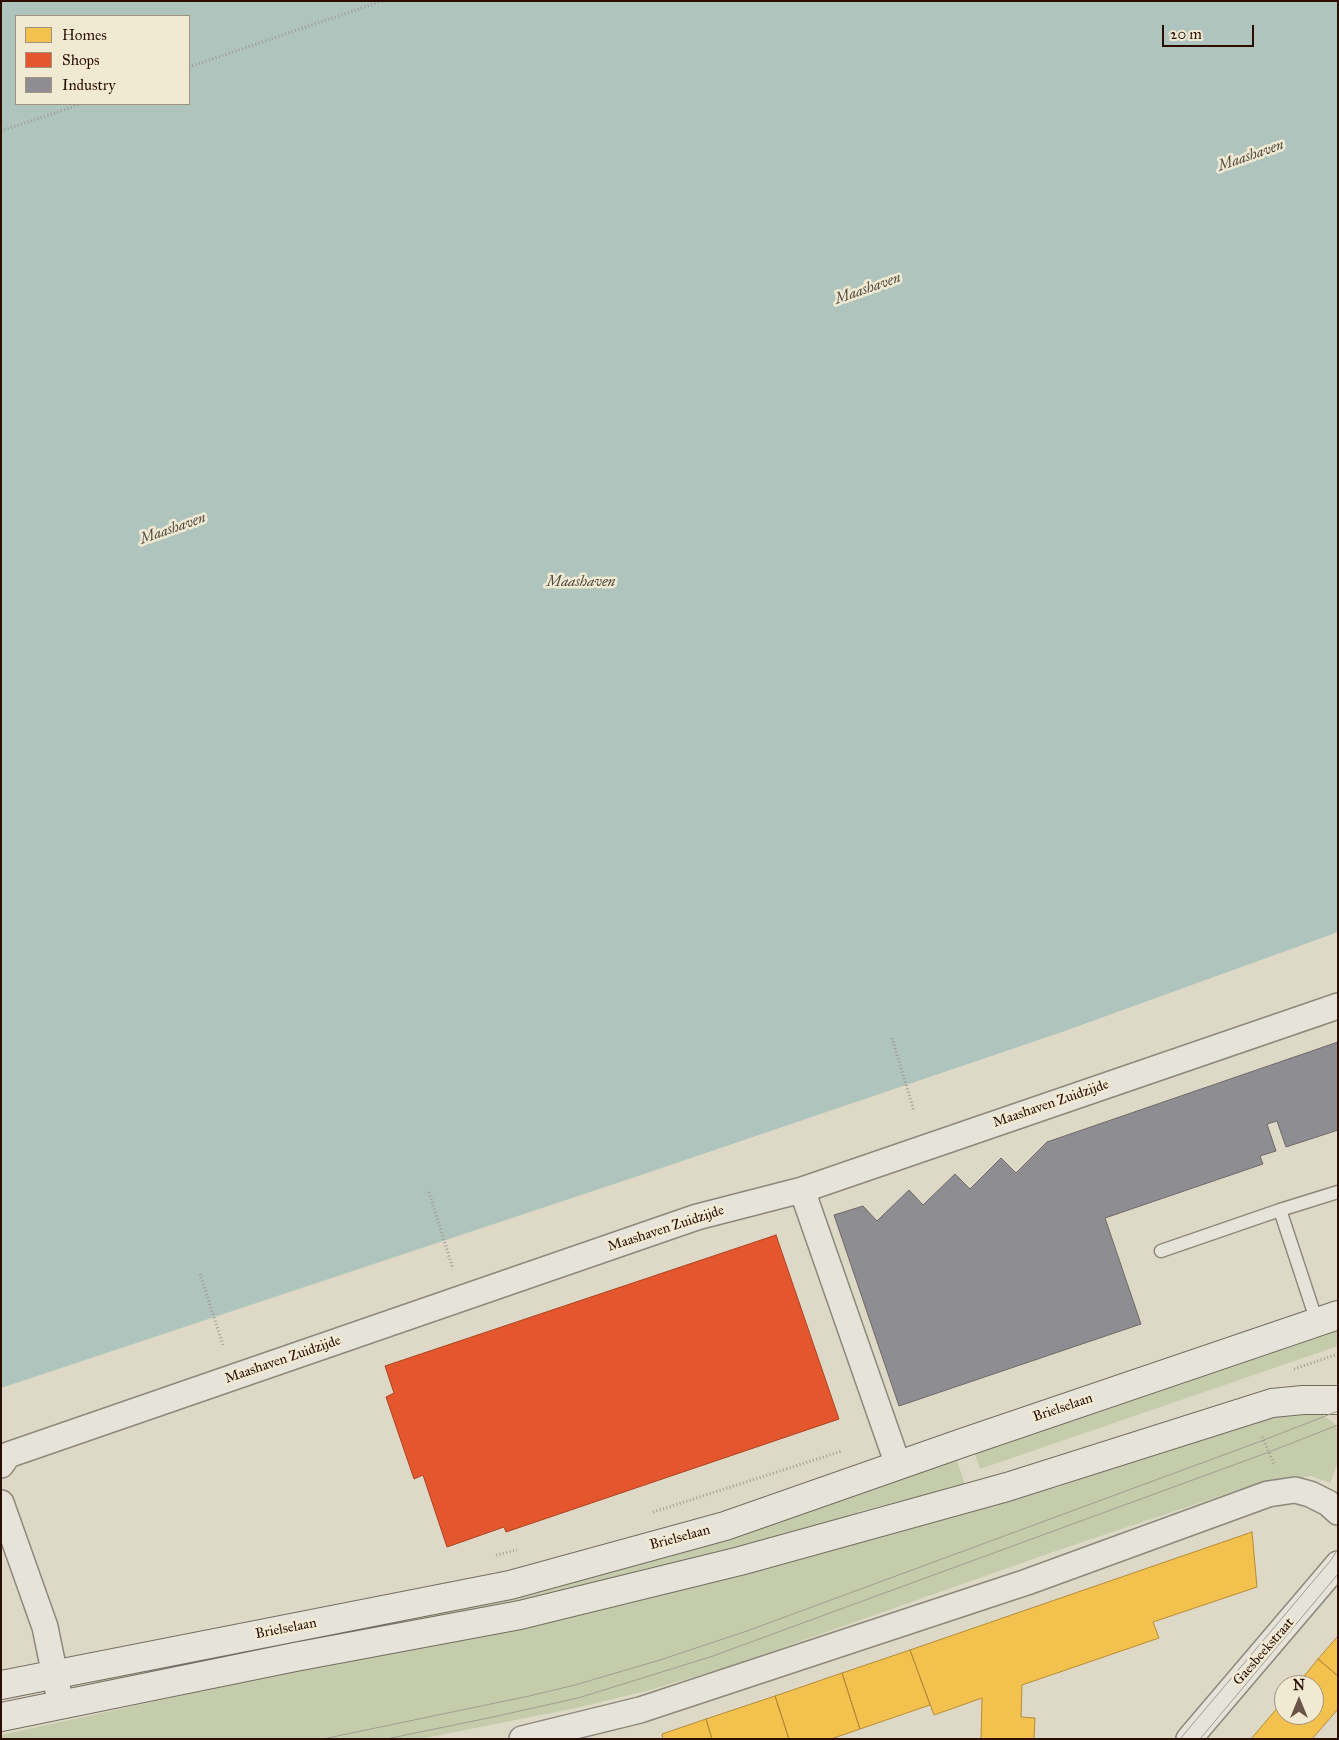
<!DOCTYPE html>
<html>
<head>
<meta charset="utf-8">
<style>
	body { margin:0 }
	#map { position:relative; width:1339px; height:1740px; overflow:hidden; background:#ded9c6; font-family:"IM FELL Great Primer",serif }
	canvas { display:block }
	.frame { position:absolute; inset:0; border:2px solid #2b0d02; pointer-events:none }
	.legend { position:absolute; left:15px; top:15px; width:175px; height:90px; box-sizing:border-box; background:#f1ead3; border:1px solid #a2927f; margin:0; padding:6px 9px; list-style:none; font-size:15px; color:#2b0d02 }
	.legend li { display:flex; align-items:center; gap:10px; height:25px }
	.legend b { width:25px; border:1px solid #a2927f }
	.north { position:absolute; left:1274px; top:1675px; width:50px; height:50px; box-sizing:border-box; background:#f1ead3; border:1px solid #a2927f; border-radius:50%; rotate:0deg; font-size:14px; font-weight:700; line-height:20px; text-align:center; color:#2b0d02 }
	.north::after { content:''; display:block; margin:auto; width:18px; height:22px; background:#6a5447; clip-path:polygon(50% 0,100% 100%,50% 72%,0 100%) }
	.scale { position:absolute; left:1162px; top:25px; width:92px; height:22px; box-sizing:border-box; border:2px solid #2b0d02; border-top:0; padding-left:6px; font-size:15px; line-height:18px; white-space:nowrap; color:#2b0d02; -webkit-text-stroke:4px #f1ead3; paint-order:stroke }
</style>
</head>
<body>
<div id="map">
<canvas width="1339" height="1740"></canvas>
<div class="frame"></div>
<ul class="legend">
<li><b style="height:14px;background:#f2c14e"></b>Homes</li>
<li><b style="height:14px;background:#e4572e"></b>Shops</li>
<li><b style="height:14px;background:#8d8d92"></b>Industry</li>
</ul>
<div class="north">N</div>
<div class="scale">20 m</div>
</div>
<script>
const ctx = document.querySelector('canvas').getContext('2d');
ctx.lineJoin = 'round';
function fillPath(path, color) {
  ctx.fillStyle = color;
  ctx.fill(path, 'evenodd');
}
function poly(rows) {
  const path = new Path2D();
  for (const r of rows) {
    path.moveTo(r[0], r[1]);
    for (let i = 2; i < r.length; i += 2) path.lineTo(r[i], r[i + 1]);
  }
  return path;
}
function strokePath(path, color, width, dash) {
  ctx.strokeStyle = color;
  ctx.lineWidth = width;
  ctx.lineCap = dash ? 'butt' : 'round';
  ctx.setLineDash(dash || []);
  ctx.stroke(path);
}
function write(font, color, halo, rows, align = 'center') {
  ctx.font = font + ' "IM FELL Great Primer",serif';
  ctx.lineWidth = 5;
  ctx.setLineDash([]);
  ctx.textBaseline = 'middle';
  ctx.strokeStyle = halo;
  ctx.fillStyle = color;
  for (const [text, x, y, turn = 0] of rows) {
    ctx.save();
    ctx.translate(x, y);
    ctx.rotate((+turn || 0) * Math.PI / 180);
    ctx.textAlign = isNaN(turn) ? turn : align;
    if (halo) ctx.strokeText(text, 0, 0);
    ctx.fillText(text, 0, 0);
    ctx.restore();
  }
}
fillPath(poly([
	[1338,1323,1338,1346,980,1469,973,1448],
	[1284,1412,1320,1413,1335,1424,1338,1432,1338,1462,1330,1483,1311,1476,1247,1487,1053,1552,733,1665,650,1690,576,1708,420,1739,1,1739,1,1735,326,1664,929,1522,1058,1487,1199,1438],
	[955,1454,965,1485,857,1512,858,1520,583,1592,105,1685,91,1681,430,1609]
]), '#c5ccab');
fillPath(poly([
	[1,1,1338,1,1338,932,1062,1032,638,1176,1,1388],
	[16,16,189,16,189,104,16,104]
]), '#aec4bc');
const homes = poly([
	[1252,1532,1257,1587,1153,1622,1159,1638,1022,1685,1021,1717,1035,1718,1034,1739,981,1739,982,1698,934,1715,910,1650,1252,1532],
	[1338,1636,1338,1676,1318,1659,1338,1636],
	[910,1650,930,1705,860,1729,842,1673,910,1650],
	[1318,1659,1338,1676,1338,1709,1312,1739,1251,1739,1284,1700,1284,1715,1314,1715,1314,1685,1297,1685,1318,1659],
	[842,1673,860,1729,831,1739,789,1739,775,1696,842,1673],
	[775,1696,789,1739,712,1739,706,1719,775,1696],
	[706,1719,712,1739,663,1739,662,1734,706,1719]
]);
fillPath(homes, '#f2c14e');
strokePath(homes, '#b68b37', 1);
const shops = poly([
	[776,1235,839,1419,506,1532,504,1527,447,1547,423,1475,414,1479,386,1397,394,1393,385,1366,776,1235]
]);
fillPath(shops, '#e4572e');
strokePath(shops, '#ac4121', 1);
const industry = poly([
	[1338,1042,1338,1130,1286,1147,1277,1121,1267,1124,1276,1151,1260,1156,1263,1164,1105,1218,1141,1324,899,1406,834,1215,863,1206,877,1221,909,1190,923,1205,955,1174,970,1189,1001,1158,1016,1173,1047,1142,1338,1042]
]);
fillPath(industry, '#8d8d92');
strokePath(industry, '#706767', 1);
const service = poly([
	[1280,1210,1338,1192],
	[1161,1251,1280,1210,1317,1322]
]);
const minor = poly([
	[802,1190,898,1465],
	[1,1465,8,1455,697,1217,802,1190,1338,1006],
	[1,1503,45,1627,61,1705],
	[522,1739,640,1710,1027,1582,1268,1494,1295,1490,1310,1494,1328,1503,1338,1512],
	[1189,1739,1338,1564]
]);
const secondary = poly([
	[1,1685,510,1585,725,1526,962,1443,1338,1315],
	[1,1717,295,1657,520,1615,740,1561,1007,1487,1272,1403,1303,1400,1338,1400]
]);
strokePath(service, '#8e877b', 15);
strokePath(minor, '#8e877b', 28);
strokePath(secondary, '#746c61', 30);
strokePath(poly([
	[189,67,382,1],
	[1,131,81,104],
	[892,1038,914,1111],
	[429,1192,453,1269],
	[200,1274,223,1345],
	[1294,1369,1338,1354],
	[1262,1437,1275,1466],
	[653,1512,842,1451],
	[496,1555,517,1550]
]), '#a29c93', 3, [1, 2.5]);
strokePath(service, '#e6e3da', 12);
strokePath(minor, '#e6e3da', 25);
strokePath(secondary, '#e6e3da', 28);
strokePath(poly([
	[323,1739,529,1696,575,1685,660,1660,747,1631,1264,1440,1338,1411],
	[386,1739,493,1717,578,1698,710,1657,1269,1452,1338,1425],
	[1180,1739,1331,1560,1338,1549],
	[1200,1739,1338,1574]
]), '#a29c93', 1);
write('14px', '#2b0d02', '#f1ead3', [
	["Maashaven Zuidzijde",1051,1104,-19],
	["Maashaven Zuidzijde",666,1229,-18],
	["Maashaven Zuidzijde",283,1360,-19],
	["Brielselaan",1063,1408,-19],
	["Brielselaan",680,1538,-15],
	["Brielselaan",286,1629,-11],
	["Gaesbeekstraat",1264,1652,-49]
]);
write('italic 15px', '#524a42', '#f1ead3', [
	["Maashaven",1251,156,-19],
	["Maashaven",868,289,-19],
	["Maashaven",173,529,-19],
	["Maashaven",581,582]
]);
</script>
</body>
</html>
